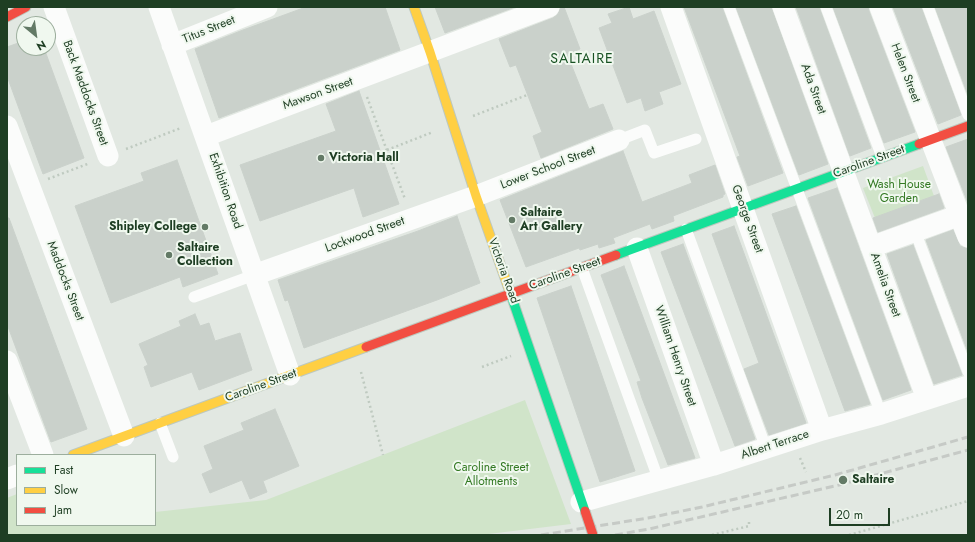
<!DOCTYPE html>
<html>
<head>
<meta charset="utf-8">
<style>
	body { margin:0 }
	#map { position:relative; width:975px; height:542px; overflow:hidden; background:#e2e8e2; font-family:Jost,sans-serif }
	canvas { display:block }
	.frame { position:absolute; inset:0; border:8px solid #1e3e23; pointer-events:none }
	.legend { position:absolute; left:16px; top:454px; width:140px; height:72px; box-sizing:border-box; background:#f0f8ef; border:1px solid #9cae9d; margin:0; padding:5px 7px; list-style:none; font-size:12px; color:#1e3e23 }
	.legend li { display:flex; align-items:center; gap:8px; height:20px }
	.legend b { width:20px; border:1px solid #9cae9d }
	.north { position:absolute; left:16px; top:16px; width:40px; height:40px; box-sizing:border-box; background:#f0f8ef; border:1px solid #9cae9d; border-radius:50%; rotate:151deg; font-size:11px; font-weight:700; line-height:16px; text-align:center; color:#1e3e23 }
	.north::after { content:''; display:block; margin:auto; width:14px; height:18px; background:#637a66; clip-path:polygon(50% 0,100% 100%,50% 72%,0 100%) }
	.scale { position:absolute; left:829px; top:508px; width:61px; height:18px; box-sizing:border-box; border:2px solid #1e3e23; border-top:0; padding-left:5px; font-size:12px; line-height:14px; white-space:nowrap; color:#1e3e23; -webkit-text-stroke:3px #f0f8ef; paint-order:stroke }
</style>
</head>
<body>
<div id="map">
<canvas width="975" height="542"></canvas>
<div class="frame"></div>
<ul class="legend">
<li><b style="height:5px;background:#16e098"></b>Fast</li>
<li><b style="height:5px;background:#ffcf43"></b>Slow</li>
<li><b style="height:5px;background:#f24e42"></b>Jam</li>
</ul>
<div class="north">N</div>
<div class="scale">20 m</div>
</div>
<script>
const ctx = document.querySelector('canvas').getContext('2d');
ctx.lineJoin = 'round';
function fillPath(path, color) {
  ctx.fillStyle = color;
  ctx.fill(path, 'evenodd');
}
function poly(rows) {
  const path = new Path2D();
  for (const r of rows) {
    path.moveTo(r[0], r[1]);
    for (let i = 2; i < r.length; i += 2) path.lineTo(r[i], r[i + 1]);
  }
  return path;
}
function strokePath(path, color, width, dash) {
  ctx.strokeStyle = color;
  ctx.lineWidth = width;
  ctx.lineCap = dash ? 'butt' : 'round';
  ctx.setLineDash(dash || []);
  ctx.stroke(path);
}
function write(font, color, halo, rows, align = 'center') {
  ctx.font = font + ' Jost,sans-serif';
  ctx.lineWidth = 4;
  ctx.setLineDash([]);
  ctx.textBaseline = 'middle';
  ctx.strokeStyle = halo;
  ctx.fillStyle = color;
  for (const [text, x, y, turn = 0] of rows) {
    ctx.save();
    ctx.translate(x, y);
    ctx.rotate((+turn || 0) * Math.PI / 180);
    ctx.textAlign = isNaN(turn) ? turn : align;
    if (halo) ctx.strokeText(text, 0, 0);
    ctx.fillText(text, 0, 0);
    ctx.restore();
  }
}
fillPath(poly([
	[923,166,934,196,875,218,863,188],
	[525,400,571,524,480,535,7,535,7,498,17,494,17,525,155,525,155,512,266,500]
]), '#d0e4c9');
const building = poly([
	[306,7,385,7,400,50,219,118,195,49,243,30,306,7],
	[435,7,515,7,445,33,435,7],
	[561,7,564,7,580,49,567,54,589,109,603,104,613,129,541,158,533,136,542,132,516,65,510,67,499,39,553,18,558,14,561,7],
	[629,7,633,19,654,11,681,84,659,92,663,104,645,111,641,98,627,103,599,28,612,23,608,14,629,7],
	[684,7,722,7,783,173,748,186,737,157,740,156,684,7],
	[736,7,771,7,828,164,799,175,736,7],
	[796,7,819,7,871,148,850,156,796,7],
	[833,7,868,7,869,11,915,132,884,143,833,7],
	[893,7,921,7,961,115,938,124,893,7],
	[935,7,968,7,968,95,935,7],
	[24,41,24,48,44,48,84,158,43,174,7,76,7,47,24,41],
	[359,91,399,204,363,217,354,188,260,221,240,165,336,131,326,104,359,91],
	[968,139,968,203,946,147,968,139],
	[623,151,642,202,692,183,689,175,715,165,725,194,723,195,723,197,673,216,674,221,652,229,650,224,613,238,615,243,599,248,598,244,580,250,579,248,526,267,500,200,623,151],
	[177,160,218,274,183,287,180,277,111,303,75,206,144,181,141,173,177,160],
	[837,188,911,390,883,400,808,198,837,188],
	[939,194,944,208,878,232,873,218,939,194],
	[796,206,870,404,845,411,772,214,796,206],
	[457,216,480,283,437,300,304,348,288,300,285,301,278,280,418,231,457,216],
	[7,218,9,218,87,429,51,442,7,324,7,218],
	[734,226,806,423,769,435,744,369,759,363,712,234,734,226],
	[953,230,960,246,968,249,968,352,926,240,953,230],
	[683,244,755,439,735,446,661,252,683,244],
	[913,245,962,375,934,384,887,254,913,245],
	[624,266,656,352,695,458,668,465,642,398,637,382,641,381,601,275,624,266],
	[571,286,635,471,600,482,537,298,571,286],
	[195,314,200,326,209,323,215,341,240,333,252,370,199,390,192,372,151,387,144,367,148,365,139,344,181,326,179,321,195,314],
	[275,409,299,466,263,481,267,492,250,499,242,480,210,493,202,474,213,469,204,446,244,430,241,423,275,409]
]);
fillPath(building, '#cad1cb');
strokePath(building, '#cad1cb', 1);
const fast = poly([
	[616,255,919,144],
	[511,295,585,511]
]);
const slow = poly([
	[414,7,430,52,476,196,511,295],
	[73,455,366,347]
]);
const jam = poly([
	[7,17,26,7],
	[919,144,968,126],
	[366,347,616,255]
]);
strokePath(fast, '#bdc8be', 11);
strokePath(slow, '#bdc8be', 11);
strokePath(jam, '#bdc8be', 11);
strokePath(poly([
	[367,97,405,199],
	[473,116,527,95],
	[126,149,181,128],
	[387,150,433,132],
	[48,179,90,163],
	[482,367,511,356],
	[361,372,383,455],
	[800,458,806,472],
	[712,535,749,526,749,520],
	[849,535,968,501]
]), '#bfcac0', 2.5, [2, 3]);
strokePath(poly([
	[729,7,881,414],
	[826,7,882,157],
	[928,7,968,115],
	[619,140,645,130,654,153,696,139],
	[686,229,766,448],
	[915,231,968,372],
	[582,268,659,481],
	[194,297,254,275],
	[160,423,173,457]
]), '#fbfcfb', 11);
strokePath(poly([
	[54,7,108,156],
	[159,7,290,375],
	[671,7,822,430],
	[783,7,927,399],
	[880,7,968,237],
	[172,45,267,7],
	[7,126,124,436],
	[206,136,549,7],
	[871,247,960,215],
	[637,248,714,465],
	[254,275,476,196,619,140],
	[7,361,43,455],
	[7,479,17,475],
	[581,502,714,465,822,430,881,414,968,386]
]), '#fbfcfb', 21);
strokePath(fast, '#16e098', 9);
strokePath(slow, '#ffcf43', 9);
strokePath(jam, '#f24e42', 9);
strokePath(poly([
	[541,535,648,518,702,507,835,475,968,437],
	[615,535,649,529,839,485,968,450]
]), '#c6cac6', 3, [8, 4]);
const jamBridge = poly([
	[585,511,593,535]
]);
strokePath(jamBridge, '#bdc8be', 11, []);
strokePath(jamBridge, '#f24e42', 9);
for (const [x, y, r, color] of [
	[321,158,4,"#637a66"],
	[512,220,4,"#637a66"],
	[205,227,4,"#637a66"],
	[169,255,4,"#637a66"],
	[843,480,5,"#637a66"]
]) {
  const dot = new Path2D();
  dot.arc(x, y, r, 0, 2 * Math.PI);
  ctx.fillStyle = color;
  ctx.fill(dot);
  strokePath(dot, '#f0f8ef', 1.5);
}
write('12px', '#1e3e23', '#f0f8ef', [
	["Titus Street",209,30,-22],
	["Helen Street",905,73,69],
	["Ada Street",813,89,70],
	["Back Maddocks Street",85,93,70],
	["Mawson Street",318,94,-20],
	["Caroline Street",869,162,-20],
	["Lower School Street",548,168,-21],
	["Exhibition Road",225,191,71],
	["George Street",747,219,70],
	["Lockwood Street",365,235,-20],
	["Victoria Road",503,271,70],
	["Caroline Street",565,274,-20],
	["Maddocks Street",65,281,69],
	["Amelia Street",885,285,70],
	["William Henry Street",675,356,71],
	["Caroline Street",261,386,-20],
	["Albert Terrace",775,445,-18]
]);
write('bold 12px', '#1e3e23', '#f0f8ef', [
	["Victoria Hall",329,158],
	["Saltaire",520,213],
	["Art Gallery",520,227],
	["Shipley College",197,227,"right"],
	["Saltaire",177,248],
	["Collection",177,262],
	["Saltaire",852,480]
], 'left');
write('12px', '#337923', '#f0f8ef', [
	["Wash House",899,185],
	["Garden",899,199],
	["Caroline Street",491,468],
	["Allotments",491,482]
]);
ctx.letterSpacing = '1px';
write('14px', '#185223', '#f0f8ef', [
	["SALTAIRE",582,60]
]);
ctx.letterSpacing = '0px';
</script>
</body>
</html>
